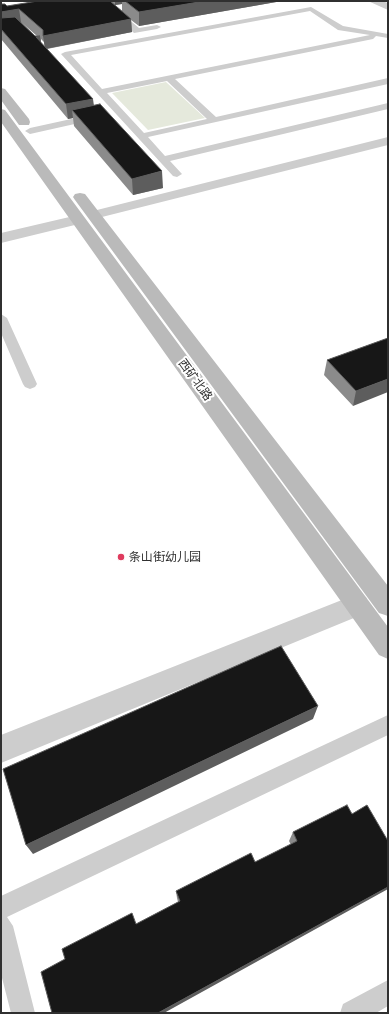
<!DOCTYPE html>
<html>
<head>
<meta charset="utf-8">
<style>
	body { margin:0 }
	#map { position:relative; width:389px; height:1014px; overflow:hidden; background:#fff; font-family:Cabin,sans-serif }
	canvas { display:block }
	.frame { position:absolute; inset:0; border:2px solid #303030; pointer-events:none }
</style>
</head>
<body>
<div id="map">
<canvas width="389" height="1014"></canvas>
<div class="frame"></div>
</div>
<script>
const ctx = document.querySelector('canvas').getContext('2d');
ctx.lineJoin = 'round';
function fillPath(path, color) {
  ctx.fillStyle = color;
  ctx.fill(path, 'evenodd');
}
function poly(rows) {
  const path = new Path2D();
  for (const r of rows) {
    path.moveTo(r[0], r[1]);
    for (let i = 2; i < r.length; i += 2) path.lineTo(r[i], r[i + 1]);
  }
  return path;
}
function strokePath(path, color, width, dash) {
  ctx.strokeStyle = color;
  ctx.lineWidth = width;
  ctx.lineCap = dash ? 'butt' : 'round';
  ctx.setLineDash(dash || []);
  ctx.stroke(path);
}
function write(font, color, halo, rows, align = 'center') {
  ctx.font = font + ' Cabin,"Noto Sans SC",sans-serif';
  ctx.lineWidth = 4;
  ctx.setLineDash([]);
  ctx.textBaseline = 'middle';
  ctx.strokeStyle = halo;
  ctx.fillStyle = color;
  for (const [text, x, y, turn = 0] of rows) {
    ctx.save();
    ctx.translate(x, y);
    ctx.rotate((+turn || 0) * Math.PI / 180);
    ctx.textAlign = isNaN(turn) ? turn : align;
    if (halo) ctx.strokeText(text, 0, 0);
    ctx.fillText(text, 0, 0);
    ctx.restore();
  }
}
fillPath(poly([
	[166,82,205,118,148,130,112,93]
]), '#e5e9dc');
fillPath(poly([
	[99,1,107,1,139,28,157,25,161,27,157,29,134,33,99,1],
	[311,7,343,26,388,34,388,38,376,36,373,39,175,79,216,117,388,78,388,84,148,137,165,156,388,103,388,109,170,161,182,174,177,177,173,176,61,54,65,52,311,7],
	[310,11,338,30,370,35,102,89,71,55,310,11],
	[167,81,207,119,144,133,107,93,167,81],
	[94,114,97,115,97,119,30,134,25,131,30,128,94,114],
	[1,314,7,318,37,384,35,387,30,389,25,387,23,384,1,333,1,314],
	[388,715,388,735,7,917,13,926,35,1013,11,1013,1,974,1,896,388,715],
	[388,980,388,1006,376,1013,340,1013,343,1004,388,980]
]), '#cdcdcd');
fillPath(poly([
	[368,1,382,1,388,3,388,10,368,1],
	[388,137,388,145,94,219,89,218,87,215,89,212,388,137],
	[78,215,83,217,86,220,83,223,1,243,1,233,78,215],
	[357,594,366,597,369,605,366,613,1,763,1,735,357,594]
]), '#cdcdcd');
fillPath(poly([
	[1,88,5,89,29,119,30,122,29,125,19,125,1,100,1,88],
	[1,109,5,110,388,627,388,659,379,655,1,122,1,109],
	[80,193,85,194,388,586,388,616,379,613,75,200,73,197,75,194,80,193]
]), '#bababa');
fillPath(poly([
	[38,1,282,1,139,26,131,20,132,32,47,49,163,188,133,195,74,126,73,118,68,119,1,39,1,4,7,6],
	[122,4,122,11,115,5],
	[21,22,37,36,35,36],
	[41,39,44,42,45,47,41,43],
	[388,338,353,406,324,375,327,360],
	[352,814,388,841,136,924,178,902,177,898,176,891,255,862,291,845,289,841,293,832]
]), '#8b8b8b');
fillPath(poly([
	[115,1,122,1,122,4,115,5],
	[205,1,282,1,139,26,139,12],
	[19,9,21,22,1,25,1,12],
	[131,19,132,32,45,49,43,36],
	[40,36,42,50,36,37],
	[93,99,95,113,72,110,73,118,68,119,66,104],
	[162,171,163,188,133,195,132,179],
	[388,379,388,392,353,406,356,391],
	[318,706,313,719,33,854,26,845],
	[388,887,388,889,164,1013,158,1013]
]), '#5d5d5d');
const building = poly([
	[38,1,110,1,131,19,43,36,43,30,19,9,1,12,1,4,5,4,7,6,38,1],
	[125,1,205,1,139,12,125,1],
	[15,17,35,36,40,36,36,37,93,99,66,104,1,29,1,18,15,17],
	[100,104,162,171,132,179,72,110,100,104],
	[388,338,388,379,356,391,327,360,388,338],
	[281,646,318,706,26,845,3,769,281,646],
	[347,805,352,814,367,805,388,841,388,887,158,1013,52,1013,41,972,65,959,62,949,132,913,136,924,180,901,176,891,251,853,255,862,297,841,293,832,347,805]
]);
fillPath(building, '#171717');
strokePath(building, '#5d5d5d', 1);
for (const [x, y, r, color] of [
	[121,557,4,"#df3b5e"]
]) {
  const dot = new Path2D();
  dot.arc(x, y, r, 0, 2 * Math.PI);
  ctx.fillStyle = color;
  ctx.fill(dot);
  strokePath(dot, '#fff', 1.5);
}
write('12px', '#303030', '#fff', [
	["西矿北路",195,380,54]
]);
write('12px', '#303030', '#fff', [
	["条山街幼儿园",129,557]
], 'left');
</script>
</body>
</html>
